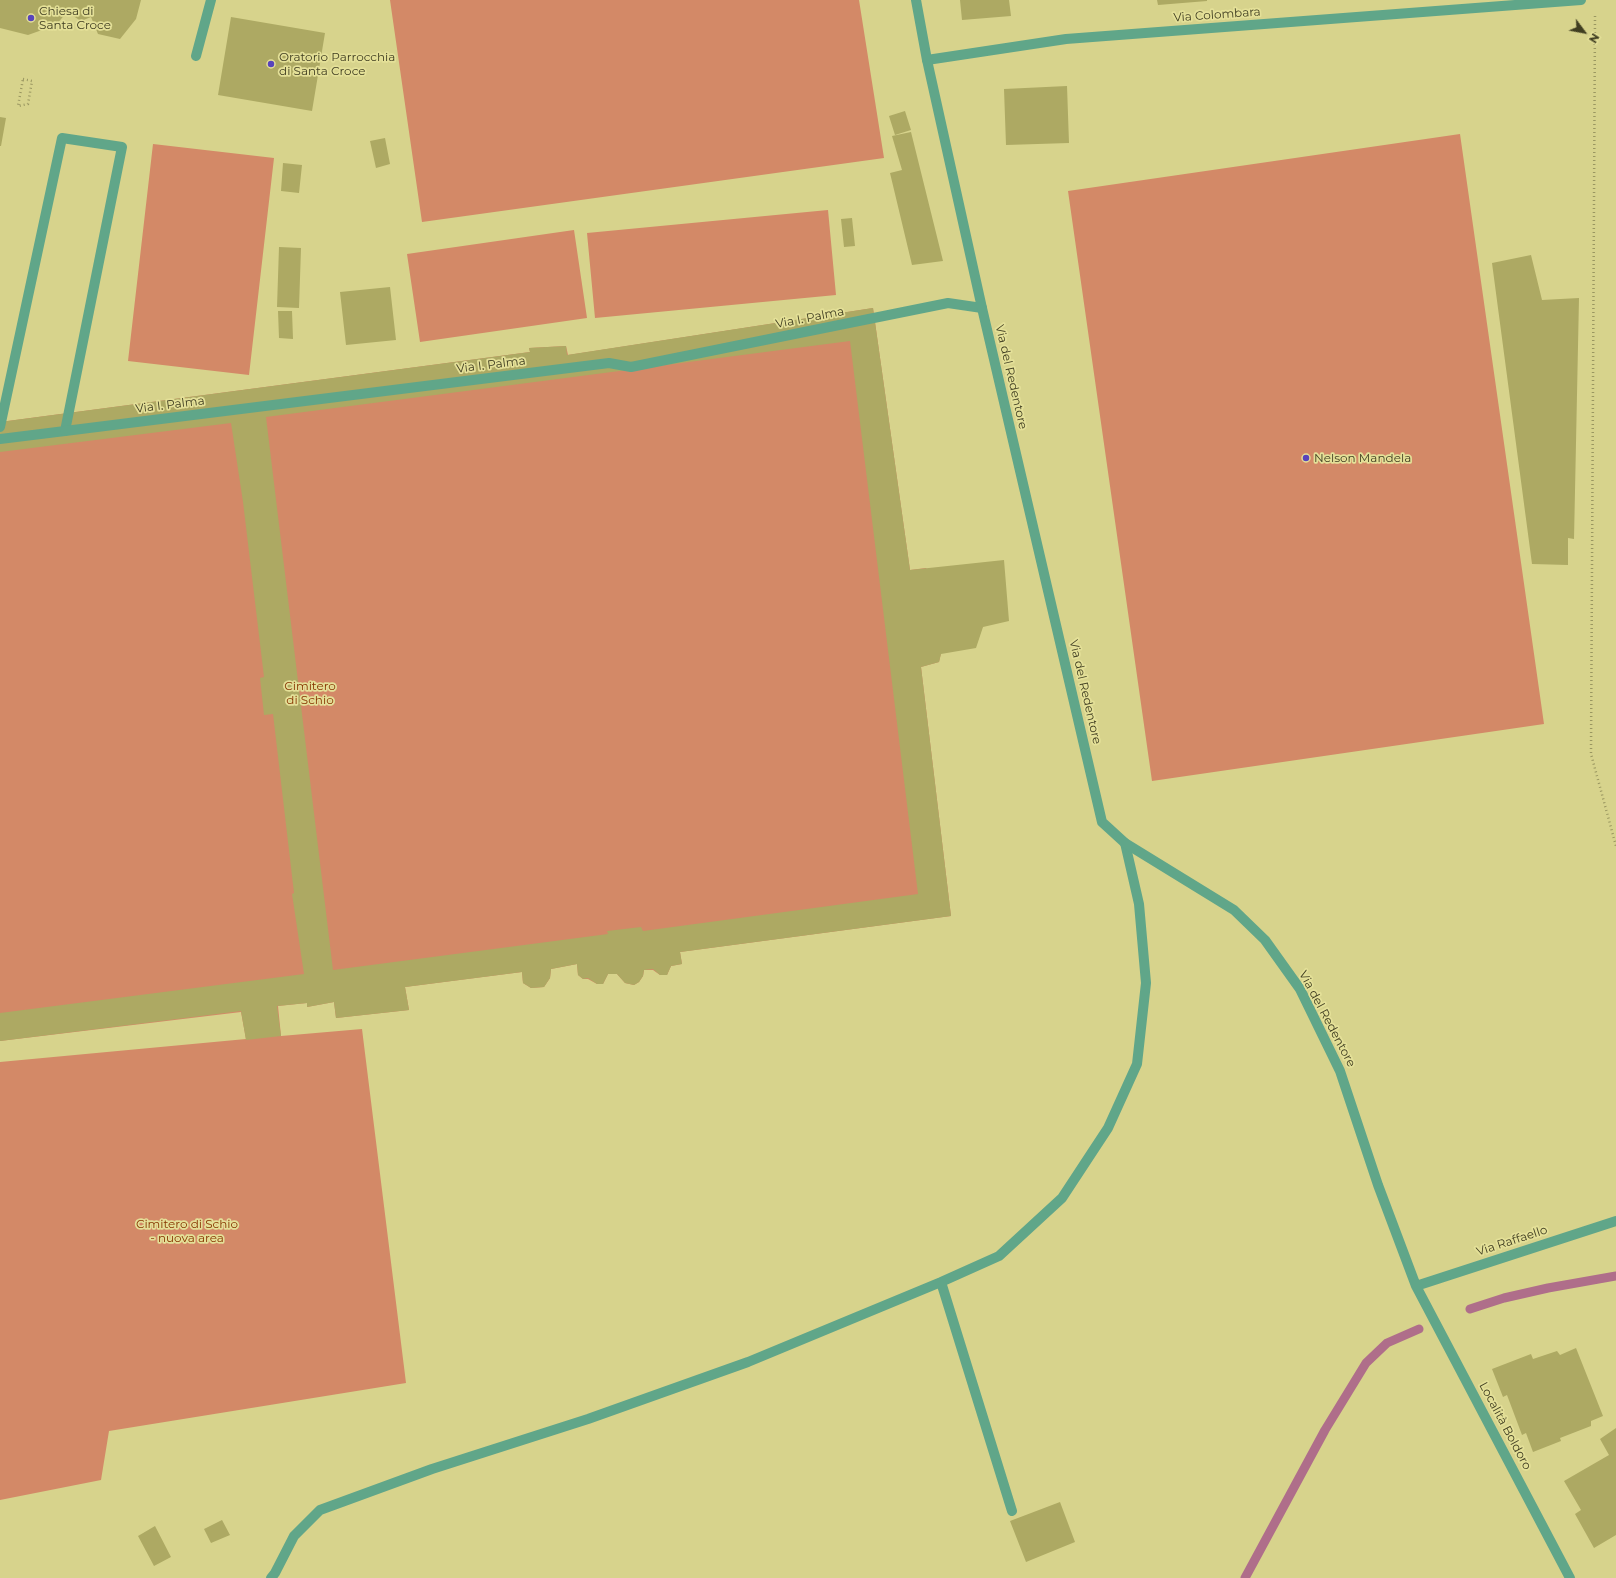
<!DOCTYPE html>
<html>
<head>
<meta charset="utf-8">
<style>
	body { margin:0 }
	#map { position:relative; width:1616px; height:1578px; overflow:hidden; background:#d7d38c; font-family:Montserrat,sans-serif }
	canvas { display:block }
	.north { position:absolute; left:1564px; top:12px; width:40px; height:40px; -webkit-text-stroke:3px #e4e098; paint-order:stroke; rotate:122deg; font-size:11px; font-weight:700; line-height:16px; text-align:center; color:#403e21 }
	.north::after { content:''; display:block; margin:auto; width:14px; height:18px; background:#403e21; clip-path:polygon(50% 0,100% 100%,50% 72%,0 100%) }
</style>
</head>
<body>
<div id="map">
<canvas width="1616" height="1578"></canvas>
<div class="north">N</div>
</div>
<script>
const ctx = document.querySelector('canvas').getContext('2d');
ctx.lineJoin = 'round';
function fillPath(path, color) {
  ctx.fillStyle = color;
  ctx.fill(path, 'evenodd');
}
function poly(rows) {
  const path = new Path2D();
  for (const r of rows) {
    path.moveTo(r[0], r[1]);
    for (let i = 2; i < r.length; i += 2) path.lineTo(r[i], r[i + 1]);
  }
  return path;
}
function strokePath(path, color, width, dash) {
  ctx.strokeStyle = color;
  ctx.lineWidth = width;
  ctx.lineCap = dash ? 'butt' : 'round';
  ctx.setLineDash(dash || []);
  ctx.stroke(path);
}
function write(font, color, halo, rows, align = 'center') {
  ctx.font = font + ' Montserrat,sans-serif';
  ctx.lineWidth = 3.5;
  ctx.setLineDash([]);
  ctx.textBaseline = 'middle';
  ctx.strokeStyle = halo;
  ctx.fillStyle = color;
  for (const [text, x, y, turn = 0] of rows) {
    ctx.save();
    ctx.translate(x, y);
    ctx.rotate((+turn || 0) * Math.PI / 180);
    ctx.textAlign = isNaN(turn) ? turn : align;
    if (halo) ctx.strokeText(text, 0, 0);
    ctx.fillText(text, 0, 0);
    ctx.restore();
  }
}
fillPath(poly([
	[390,0,859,0,884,158,422,222],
	[1460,134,1544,724,1152,781,1068,191],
	[153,144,274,158,249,375,128,361],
	[828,210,836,295,595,318,587,233],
	[574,230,587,318,420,342,407,254],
	[873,308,910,570,926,568,983,627,941,653,939,662,921,667,951,916,680,952,682,964,671,966,667,975,660,975,653,970,644,970,643,976,639,982,634,985,625,983,617,974,608,974,603,984,597,984,588,979,583,979,578,975,577,964,551,969,550,978,544,987,531,988,523,983,522,972,405,987,409,1010,336,1018,334,1002,307,1007,307,1003,278,1006,281,1036,362,1029,406,1383,109,1431,101,1480,0,1500,0,1062,246,1039,241,1012,0,1041,0,422,530,352,529,348,566,346,568,355]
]), '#d38967');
strokePath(poly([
	[1470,1309,1504,1298,1548,1288,1616,1276],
	[1245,1578,1325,1430,1366,1363,1387,1343,1419,1329]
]), '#af6e8a', 9);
fillPath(poly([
	[0,0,141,0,136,19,120,39,98,34,91,17,81,21,67,12,56,25,28,35,0,28],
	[960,0,1009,0,1011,16,962,20],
	[1157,0,1207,0,1207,1,1158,5],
	[231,17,325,33,312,111,218,95],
	[1067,86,1069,143,1006,145,1004,89],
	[905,111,911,130,895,135,889,116],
	[0,117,6,118,1,146,0,146],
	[911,132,943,261,912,265,890,173,902,170,892,136],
	[385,138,390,164,376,168,370,141],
	[283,163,302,165,299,193,281,191],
	[852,218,855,246,844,247,841,219],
	[279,247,301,248,299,308,277,307],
	[1531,255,1542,300,1579,298,1574,539,1568,538,1568,565,1532,564,1492,263],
	[390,287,396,340,346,345,340,292],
	[873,308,910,570,1004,560,1009,621,983,627,976,648,941,654,939,662,921,667,951,916,680,952,682,964,671,966,667,975,660,975,653,969,644,970,643,976,639,982,634,985,625,983,617,974,608,974,603,984,597,984,588,978,583,979,578,975,577,964,551,969,550,978,544,987,531,988,523,983,522,972,405,987,409,1010,336,1018,334,1002,307,1007,307,1003,277,1006,281,1036,246,1040,241,1011,0,1041,0,1013,304,974,292,894,294,893,273,714,264,715,260,678,264,677,243,502,231,423,0,452,0,422,530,352,529,348,566,346,567,355],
	[850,341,918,894,643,931,641,927,607,931,608,934,333,970,266,417],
	[278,311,292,311,293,339,279,338],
	[1576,1348,1603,1416,1591,1421,1591,1426,1560,1438,1561,1441,1533,1452,1526,1433,1522,1435,1507,1395,1503,1397,1492,1369,1531,1354,1533,1359,1557,1351,1560,1355],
	[1616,1428,1616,1535,1594,1548,1575,1514,1581,1510,1564,1481,1609,1455,1600,1439],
	[1060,1502,1075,1542,1026,1562,1010,1521],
	[222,1520,230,1535,211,1543,204,1529],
	[155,1526,171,1557,154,1566,138,1536]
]), '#ada963');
strokePath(poly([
	[1595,16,1591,754,1616,846],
	[23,79,32,81,28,104,18,106,23,79]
]), '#9a9761', 2.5, [1, 3]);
strokePath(poly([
	[196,56,211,0],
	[0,427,62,138,122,147,65,431,0,439]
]), '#60a689', 10);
strokePath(poly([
	[65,431,609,363,631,367,948,303,982,308]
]), '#60a689', 10);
strokePath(poly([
	[927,60,1066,39,1581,0],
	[941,1282,1012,1511],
	[271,1578,275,1573,294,1536,320,1510,432,1469,588,1419,748,1362,941,1282,999,1256,1062,1198,1108,1128,1137,1064,1146,983,1139,904,1125,843]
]), '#60a689', 10);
strokePath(poly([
	[916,0,927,60,982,308,1102,822,1125,843,1234,910,1265,940,1300,989,1340,1071,1378,1185,1416,1286,1570,1578],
	[1416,1286,1616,1221]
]), '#60a689', 10);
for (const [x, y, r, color] of [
	[31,18,4,"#5844bc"],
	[271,64,4,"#5844bc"],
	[1306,458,4,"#5844bc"]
]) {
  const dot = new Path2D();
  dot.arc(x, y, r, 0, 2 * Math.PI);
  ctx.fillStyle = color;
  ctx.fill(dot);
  strokePath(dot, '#e4e098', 1.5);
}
write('12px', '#403e21', '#e4e098', [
	["Chiesa di",39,11],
	["Santa Croce",39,25],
	["Oratorio Parrocchia",279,57],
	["di Santa Croce",279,71],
	["Nelson Mandela",1314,458]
], 'left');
write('12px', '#403e21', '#e4e098', [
	["Via Colombara",1217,15,-4],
	["Via I. Palma",810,318,-11],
	["Via I. Palma",491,365,-7],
	["Via del Redentore",1011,377,77],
	["Via I. Palma",170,405,-7],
	["Via del Redentore",1085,692,77],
	["Via del Redentore",1327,1019,62],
	["Via Raffaello",1512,1241,-18],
	["Località Boldoro",1505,1426,62]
]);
write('12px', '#873500', '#e4e098', [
	["Cimitero",310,686],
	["di Schio",310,700],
	["Cimitero di Schio",187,1224],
	["- nuova area",187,1238]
]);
</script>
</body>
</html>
